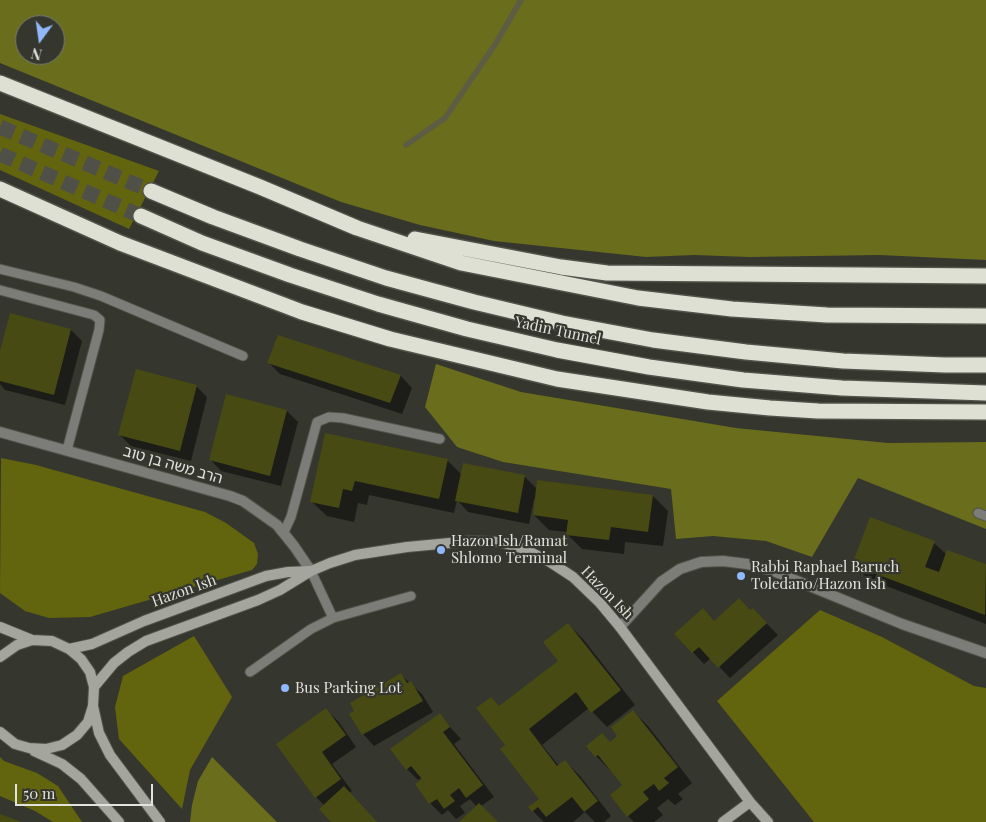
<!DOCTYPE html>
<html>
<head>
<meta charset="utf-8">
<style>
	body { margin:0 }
	#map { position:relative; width:986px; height:822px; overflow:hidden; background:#35362d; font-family:"Playfair Display",serif }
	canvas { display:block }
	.north { position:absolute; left:15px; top:15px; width:50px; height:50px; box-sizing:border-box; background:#35362d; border:1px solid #7a7b73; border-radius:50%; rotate:194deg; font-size:14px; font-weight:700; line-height:20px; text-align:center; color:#e2e3dd }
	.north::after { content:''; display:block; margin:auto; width:18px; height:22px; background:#91b8fd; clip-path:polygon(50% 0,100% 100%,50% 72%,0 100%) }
	.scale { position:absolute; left:15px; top:784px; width:138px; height:22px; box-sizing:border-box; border:2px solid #e2e3dd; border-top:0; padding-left:6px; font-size:15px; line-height:18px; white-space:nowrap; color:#e2e3dd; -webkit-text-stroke:4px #35362d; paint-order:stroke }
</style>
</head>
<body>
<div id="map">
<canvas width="986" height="822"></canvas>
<div class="north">N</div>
<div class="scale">50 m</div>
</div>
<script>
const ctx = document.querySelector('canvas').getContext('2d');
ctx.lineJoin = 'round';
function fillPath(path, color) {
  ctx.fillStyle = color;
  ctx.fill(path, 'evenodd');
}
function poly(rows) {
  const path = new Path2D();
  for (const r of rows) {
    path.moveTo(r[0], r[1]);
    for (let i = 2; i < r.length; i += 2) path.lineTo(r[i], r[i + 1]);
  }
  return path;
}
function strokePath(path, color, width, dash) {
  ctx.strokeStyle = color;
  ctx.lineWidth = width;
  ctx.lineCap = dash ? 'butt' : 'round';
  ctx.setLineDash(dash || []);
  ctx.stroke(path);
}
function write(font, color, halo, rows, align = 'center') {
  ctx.font = font + ' "Playfair Display","Noto Sans Hebrew",serif';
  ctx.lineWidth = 4.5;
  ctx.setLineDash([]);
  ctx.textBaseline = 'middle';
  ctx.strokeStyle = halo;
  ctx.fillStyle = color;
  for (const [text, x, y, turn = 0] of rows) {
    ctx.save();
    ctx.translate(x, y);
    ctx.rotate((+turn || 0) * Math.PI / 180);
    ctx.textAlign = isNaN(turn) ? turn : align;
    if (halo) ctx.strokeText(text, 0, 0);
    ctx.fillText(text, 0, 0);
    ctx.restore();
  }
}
fillPath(poly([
	[0,114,159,171,129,229,0,170],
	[1,458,36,465,205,512,226,523,254,543,258,554,257,564,252,570,90,617,49,618,25,611,0,593],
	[820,610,882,637,974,686,986,688,986,822,814,822,717,701],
	[194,636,232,697,190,770,182,809,119,739,115,707,123,676],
	[0,757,4,761,37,773,58,786,82,822,53,822,35,811,0,796]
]), '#62650e');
fillPath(poly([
	[0,0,986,0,986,260,879,255,749,257,694,255,646,257,494,241,420,225,341,202,0,63],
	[25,25,55,25,55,55,25,55],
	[436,364,521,392,736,428,888,443,986,442,986,529,858,478,812,557,766,541,713,536,676,539,671,489,503,462,457,447,425,407],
	[212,757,277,822,190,822,192,805,198,781]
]), '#696d1c');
fillPath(poly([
	[71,330,82,341,65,405,5,390,0,384,0,356],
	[279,337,401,376,412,388,402,414,280,374,269,363],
	[196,386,207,397,191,461,131,446,120,435],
	[287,411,298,422,281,486,221,471,210,459],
	[326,435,447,460,462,475,525,477,537,489,653,496,668,511,663,546,625,542,624,554,582,549,567,534,567,532,549,530,534,515,536,500,534,499,529,524,468,512,457,500,454,513,369,495,367,505,358,503,354,522,327,516,312,502],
	[934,543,947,555,948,551,986,565,986,624,868,579,853,564],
	[764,621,778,635,730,678,711,658,704,664,676,634,715,622],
	[568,624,583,639,635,705,607,727,589,708,542,745,559,766,565,761,580,776,611,816,604,822,595,822,585,812,573,822,544,822,533,811,541,799,507,745,500,707,560,661],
	[401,675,422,694,433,712,374,746,363,734],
	[326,710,338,721,356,747,332,764,352,791,349,793,376,822,333,822,325,806,316,797],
	[633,711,648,726,692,783,678,794,683,799,675,805,668,799,657,808,663,815,654,822,634,822,628,816,624,785,612,770,611,771,596,756,619,736],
	[439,715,461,739,454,744,494,797,481,806,497,822,461,822,477,807,470,799,460,806,465,813,456,819,448,810,442,815,430,803,416,785,423,779,422,777,418,780,407,769]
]), '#0007');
strokePath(poly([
	[406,145,445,118,496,43,521,0]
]), '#5c5d44', 5.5);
fillPath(poly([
	[10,313,71,329,54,395,0,381,0,351],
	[278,335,401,375,390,403,267,363],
	[136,369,197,385,180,451,118,435],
	[226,394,287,410,270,476,209,460],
	[325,433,448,459,439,499,355,481,352,491,343,489,339,508,310,502],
	[463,463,525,475,518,513,455,501],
	[537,480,653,495,648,532,611,527,609,540,566,535,568,520,533,515],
	[870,517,935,541,925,567,939,572,947,550,986,564,985,615,852,565],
	[739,598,750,610,753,608,767,623,718,668,699,647,692,653,674,634,703,608,714,621],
	[568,623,621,690,591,713,576,692,529,729,557,766,565,760,598,801,584,812,572,797,546,817,538,807,532,812,528,807,539,799,500,749,505,745,476,708,491,697,499,706,558,661,543,642],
	[401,673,407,683,411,681,423,701,362,735,349,714,354,711,350,703],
	[326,708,346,735,322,752,341,779,315,798,276,744],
	[633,710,678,767,664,778,669,783,659,791,654,784,643,792,649,799,627,817,610,795,622,785,598,755,595,757,586,746,602,733,610,742,617,736,611,727],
	[440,713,450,727,443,732,483,785,466,798,459,788,450,795,455,801,444,809,437,799,429,804,415,784,422,779,411,766,406,770,390,749],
	[344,786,377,822,331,822,319,809],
	[479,803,498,822,459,822],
	[0,814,22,822,0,822]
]), '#484a13');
strokePath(poly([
	[0,127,151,191],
	[0,154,141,216]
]), '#4f5047', 15, [15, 8]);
const lane = poly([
	[0,269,74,287,101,296,243,356],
	[0,290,94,315,100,320,99,330,67,450],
	[978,513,986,516],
	[284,532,291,517,317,422,329,417,343,418,440,439],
	[311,571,333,618],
	[250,672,311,629,333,618,411,596]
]);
const street = poly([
	[0,432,230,496,243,501,277,525,294,546,311,571],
	[620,627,661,582,680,569,701,562,723,561,747,564,773,571,902,624,986,653]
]);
const secondary = poly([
	[0,627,32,640],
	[69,649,92,644,144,621,266,576,288,572,310,571],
	[0,657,17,645,32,640,52,641,69,649,81,659,90,672,94,687,93,706,88,722,77,735,62,745,46,749,29,748,15,744,0,732],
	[94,687,114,663,128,652,146,641,258,600,280,590,311,571,330,563,355,555,407,547,471,541,500,542,524,549,550,562,573,577,600,603,620,627,750,802,768,822],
	[93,706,99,733,110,755,160,822],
	[34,751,62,764,81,779,119,822],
	[723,822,750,802]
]);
const highway = poly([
	[0,83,260,187,357,228,461,263,638,298,732,309,827,315,986,316],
	[0,189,120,243,302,312,390,339,557,379,708,402,770,408,818,411,986,412],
	[151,191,213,217,300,249,386,278,474,302,562,323,653,340,746,352,843,361,945,365,986,365],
	[141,216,202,243,290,275,378,304,467,329,557,350,649,367,743,380,842,388,986,393],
	[415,239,561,267,607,273,986,276]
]);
strokePath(lane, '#515249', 11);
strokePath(street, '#515249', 12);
strokePath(secondary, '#515249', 12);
strokePath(highway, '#515249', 18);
strokePath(lane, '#7c7d78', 9);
strokePath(street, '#7c7d78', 10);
strokePath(secondary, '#a4a59d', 10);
strokePath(highway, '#dfe0d4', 15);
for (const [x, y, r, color] of [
	[441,550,5,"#91b8fd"],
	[741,576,5,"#91b8fd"],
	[285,688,5,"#91b8fd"]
]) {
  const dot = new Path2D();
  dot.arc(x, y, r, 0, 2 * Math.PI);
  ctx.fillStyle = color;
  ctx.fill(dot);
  strokePath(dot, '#35362d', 2);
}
write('15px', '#e2e3dd', '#35362d', [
	["Yadin Tunnel",558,331,12],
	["הרב משה בן טוב",173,465,16],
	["Hazon Ish",184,591,-20],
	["Hazon Ish",607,593,46]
]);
write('15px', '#e2e3dd', '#35362d', [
	["Hazon Ish/Ramat",451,541],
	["Shlomo Terminal",451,558],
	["Rabbi Raphael Baruch",751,567],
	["Toledano/Hazon Ish",751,584],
	["Bus Parking Lot",295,688]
], 'left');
</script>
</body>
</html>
